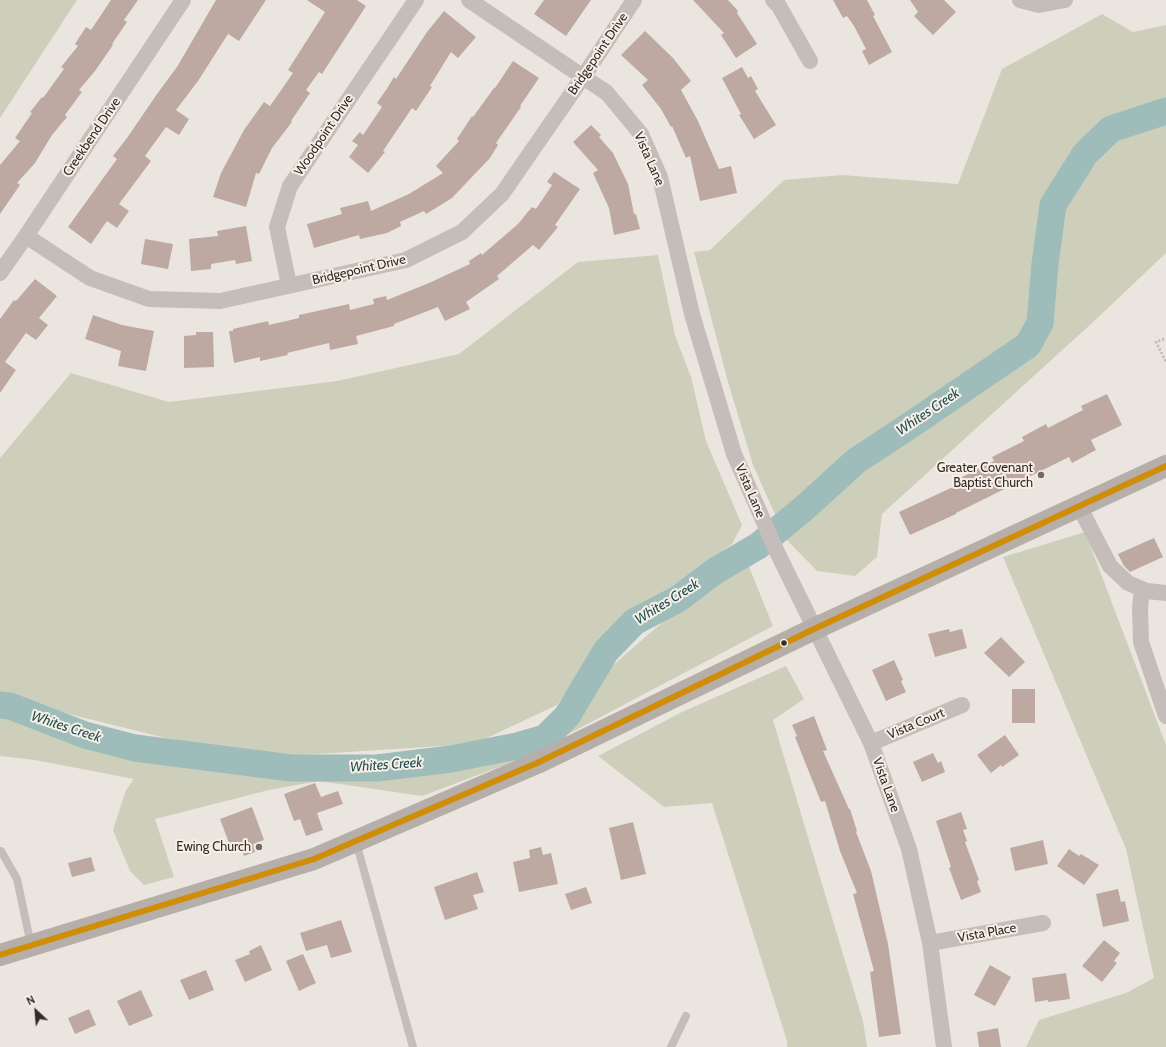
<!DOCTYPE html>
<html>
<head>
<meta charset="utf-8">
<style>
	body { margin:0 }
	#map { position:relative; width:1166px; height:1047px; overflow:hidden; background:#ebe5e0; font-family:Cabin,sans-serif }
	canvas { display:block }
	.north { position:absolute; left:16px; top:991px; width:40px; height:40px; -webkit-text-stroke:3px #f8efe7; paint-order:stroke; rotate:334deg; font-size:11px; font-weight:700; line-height:16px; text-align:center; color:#342b27 }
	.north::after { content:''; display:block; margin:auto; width:14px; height:18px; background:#342b27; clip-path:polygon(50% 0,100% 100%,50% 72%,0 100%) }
</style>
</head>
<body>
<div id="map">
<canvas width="1166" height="1047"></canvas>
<div class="north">N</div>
</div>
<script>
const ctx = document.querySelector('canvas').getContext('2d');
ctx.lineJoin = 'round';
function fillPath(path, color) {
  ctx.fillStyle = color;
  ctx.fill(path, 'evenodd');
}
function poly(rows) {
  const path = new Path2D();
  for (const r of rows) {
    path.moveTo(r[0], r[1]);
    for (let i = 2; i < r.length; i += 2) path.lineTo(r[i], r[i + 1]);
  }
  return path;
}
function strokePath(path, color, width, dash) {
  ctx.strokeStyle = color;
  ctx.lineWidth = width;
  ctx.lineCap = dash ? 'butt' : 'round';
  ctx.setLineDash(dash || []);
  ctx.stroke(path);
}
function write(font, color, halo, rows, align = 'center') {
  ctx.font = font + ' Cabin,sans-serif';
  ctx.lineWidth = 4;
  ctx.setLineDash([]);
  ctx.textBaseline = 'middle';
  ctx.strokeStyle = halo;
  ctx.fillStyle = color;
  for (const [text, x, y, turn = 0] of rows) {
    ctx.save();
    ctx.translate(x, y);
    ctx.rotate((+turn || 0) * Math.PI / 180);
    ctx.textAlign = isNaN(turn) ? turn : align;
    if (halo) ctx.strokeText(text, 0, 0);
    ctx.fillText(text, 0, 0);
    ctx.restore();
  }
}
fillPath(poly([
	[0,0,77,0,0,118],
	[1102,14,1133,32,1166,25,1166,253,1091,324,882,514,877,557,855,576,817,571,786,539,753,465,728,382,694,252,710,250,784,180,842,175,958,184,1002,69],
	[658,255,675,335,691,377,706,441,742,525,732,544,682,580,608,629,557,705,474,744,285,756,166,738,0,697,0,458,71,373,169,402,337,381,459,354,578,262],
	[1085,532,1166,745,1166,1047,1026,1047,1039,1020,1126,993,1154,978,1126,849,1003,557],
	[747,562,773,626,523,758,422,796,319,781,269,790,155,819,174,877,144,885,130,871,113,830,126,790,134,779,35,760,0,756,0,716,153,760,298,775,420,774,518,754,560,733,605,672,685,603],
	[786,666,804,699,773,720,863,1021,867,1047,787,1047,787,1041,712,803,664,807,598,756,682,712]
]), '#cdcfbb');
strokePath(poly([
	[0,705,10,706,85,735,135,748,291,768,377,768,451,759,517,746,545,738,567,716,606,651,634,622,678,599,715,571,758,546,802,510,856,461,915,422,1028,345,1040,323,1045,264,1053,205,1085,154,1111,129,1166,111]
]), '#9dbcba', 27);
fillPath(poly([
	[111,0,138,0,124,20,127,22,112,44,113,45,95,71,79,90,82,92,65,115,67,117,52,135,35,163,17,183,20,185,0,214,0,165,20,141,15,138,32,113,30,112,42,97,43,98,64,69,61,67,78,46,75,44,86,27,91,30],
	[216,0,266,0,239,41,228,34,198,81,176,110,189,119,179,135,166,127,145,156,151,161,119,204,129,211,117,228,107,221,91,244,68,227,117,159,113,156,127,138,157,94,177,67],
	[307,0,357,0,366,6,322,74,319,72,306,90,310,93,291,121,292,122,272,148,259,174,256,173,246,207,213,197,221,173,244,130,264,102,270,106,293,73,288,70,325,12],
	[544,0,591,0,566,36,534,14],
	[693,0,728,0,738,11,737,13,757,44,736,58,721,35,724,33],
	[833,0,867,0,875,15,873,16,892,52,869,65,862,51,866,49,854,26,847,16,843,18],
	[910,0,944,0,956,12,933,35,914,16,918,12],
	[444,11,476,37,458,58,451,52,430,86,432,87,416,111,412,108,383,151,385,152,368,173,349,157,358,145,352,141,360,132,363,135,382,107,377,103,388,87,394,77,396,79,427,32],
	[645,31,673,58,691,81,681,90,698,121,719,169,731,166,737,193,700,201,690,156,686,158,672,126,671,127,661,109,642,85,648,80,621,55],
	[513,61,539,78,520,106,521,107,496,143,498,145,490,158,452,198,426,214,424,211,400,222,401,226,387,233,360,239,359,235,314,248,307,224,342,214,340,208,368,201,371,211,409,194,443,173,436,166,459,141,457,139,472,116,473,117,494,88,495,88],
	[742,67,748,78,751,76,758,89,755,91,776,125,754,139,739,115,741,114,722,78],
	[591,125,601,135,599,137,613,153,628,184,634,214,636,214,640,229,614,235,609,208,593,173,598,170,573,142],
	[554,172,580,189,555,225,558,227,539,250,533,245,497,276,499,279,466,302,470,309,445,321,438,307,394,324,394,326,356,336,358,344,330,350,329,343,287,353,288,355,260,361,260,357,234,363,229,331,233,331,233,329,268,321,269,325,299,318,299,315,349,304,350,310,374,304,373,299,386,296,387,300,429,283,470,264,469,261,481,253,482,255,518,224,532,207,536,209,552,185,547,182],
	[246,226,252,261,236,264,235,260,211,264,211,269,191,271,189,239,218,236,217,231],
	[145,239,173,244,168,269,141,264],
	[35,279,57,296,39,318,48,325,36,340,26,333,5,362,16,370,0,393,0,319,14,300,16,301],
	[93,315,122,325,154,331,146,371,118,366,121,351,85,339],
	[196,332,213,332,214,367,184,368,184,336,196,335],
	[1107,394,1122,425,1091,440,1096,450,1072,463,1069,457,956,513,956,514,910,535,899,512,964,482,962,477,994,461,992,457,1024,441,1022,437,1046,424,1048,428,1083,410,1081,406],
	[1154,538,1163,557,1130,572,1124,566,1118,554],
	[949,629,950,632,962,629,967,648,935,657,928,634],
	[1001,637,1025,662,1009,677,984,653],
	[894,660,903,680,901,681,906,692,886,701,872,670],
	[1012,689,1035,689,1035,723,1012,723],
	[814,716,827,750,823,751,849,809,850,809,857,831,856,832,871,871,888,944,901,1034,879,1037,870,972,874,971,853,894,857,893,840,851,825,801,821,802,795,737,797,736,792,725],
	[1005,735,1019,755,1002,767,1001,765,991,773,977,755],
	[933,753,938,763,941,761,945,772,922,782,913,762],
	[315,783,321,797,338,791,343,804,317,813,323,830,306,836,300,819,294,821,284,794],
	[252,807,264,840,253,844,255,852,244,856,241,847,232,851,220,819],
	[961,812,967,829,963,830,967,841,965,842,979,880,977,881,981,892,961,900,949,868,951,867,936,821],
	[633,822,646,874,621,880,609,828],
	[1043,840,1048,864,1015,871,1010,848],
	[541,847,543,855,551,853,558,884,519,892,513,862,530,858,529,850],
	[1069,849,1079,856,1081,854,1099,865,1084,885,1057,866],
	[91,857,95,871,72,877,68,863],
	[477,872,484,892,473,895,478,909,445,920,434,887],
	[586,887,592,903,571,910,565,894],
	[1118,889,1121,902,1125,901,1129,921,1103,927,1096,894],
	[341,920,352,952,331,958,327,945,306,951,300,933],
	[1104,940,1120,953,1114,961,1117,963,1102,982,1082,966],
	[261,945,272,970,245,982,235,960,250,954,249,951],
	[303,954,316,983,299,991,286,961],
	[990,965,1011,977,995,1006,974,995],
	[206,970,214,990,189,1000,180,980],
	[1066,973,1070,999,1048,1002,1048,1000,1035,1002,1032,978],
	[141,990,153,1016,129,1026,117,1001],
	[89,1009,96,1025,75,1034,68,1018],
	[998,1028,1001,1047,979,1047,977,1032]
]), '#bda9a2');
strokePath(poly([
	[1164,339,1156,342,1166,362]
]), '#bdb6b1', 2.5, [2, 2]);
strokePath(poly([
	[356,842,413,1047],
	[0,851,1,851,17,879,31,945],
	[671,1047,686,1016]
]), '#c4bdb9', 8);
strokePath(poly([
	[469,0,607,93,641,134,660,177,692,314,734,454,777,552,871,743,909,849,930,943,944,1047],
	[773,0,779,6,810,61],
	[1020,0,1039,5,1065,0],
	[26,236,90,278,149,299,220,301,406,260,462,232,502,194,583,77,634,0],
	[0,273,26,236,183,0],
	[289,285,277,227,290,186,416,0],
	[1079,506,1110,566,1128,583,1147,591,1166,593],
	[1142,589,1140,608,1141,642,1166,716],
	[871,743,962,705],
	[930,943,1043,923]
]), '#c4bdb9', 16);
strokePath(poly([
	[0,955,314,859,537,763,814,629,1166,466]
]), '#b5aea9', 22);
strokePath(poly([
	[0,955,314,859,537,763,814,629,1166,466]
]), '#d08d08', 6);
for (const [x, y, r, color] of [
	[1041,475,4,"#746c68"],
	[784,643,3.5,"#342b27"],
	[259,847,4,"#746c68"]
]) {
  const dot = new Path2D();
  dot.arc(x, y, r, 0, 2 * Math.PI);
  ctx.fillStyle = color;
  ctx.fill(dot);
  strokePath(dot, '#f8efe7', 1.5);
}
write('13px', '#342b27', '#f8efe7', [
	["Bridgepoint Drive",598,54,-56],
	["Woodpoint Drive",324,135,-56],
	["Creekbend Drive",92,137,-56],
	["Vista Lane",649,159,66],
	["Bridgepoint Drive",359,270,-13],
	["Vista Lane",750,491,67],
	["Vista Court",916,724,-23],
	["Vista Lane",886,785,70],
	["Vista Place",987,933,-10]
]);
write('13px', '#342b27', '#f8efe7', [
	["Greater Covenant",1033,468],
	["Baptist Church",1033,483],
	["Ewing Church",251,847]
], 'right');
write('italic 14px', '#205152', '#f8efe7', [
	["Whites Creek",928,412,-34],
	["Whites Creek",667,602,-32],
	["Whites Creek",66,727,18],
	["Whites Creek",386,765,-4]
]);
</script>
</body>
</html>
